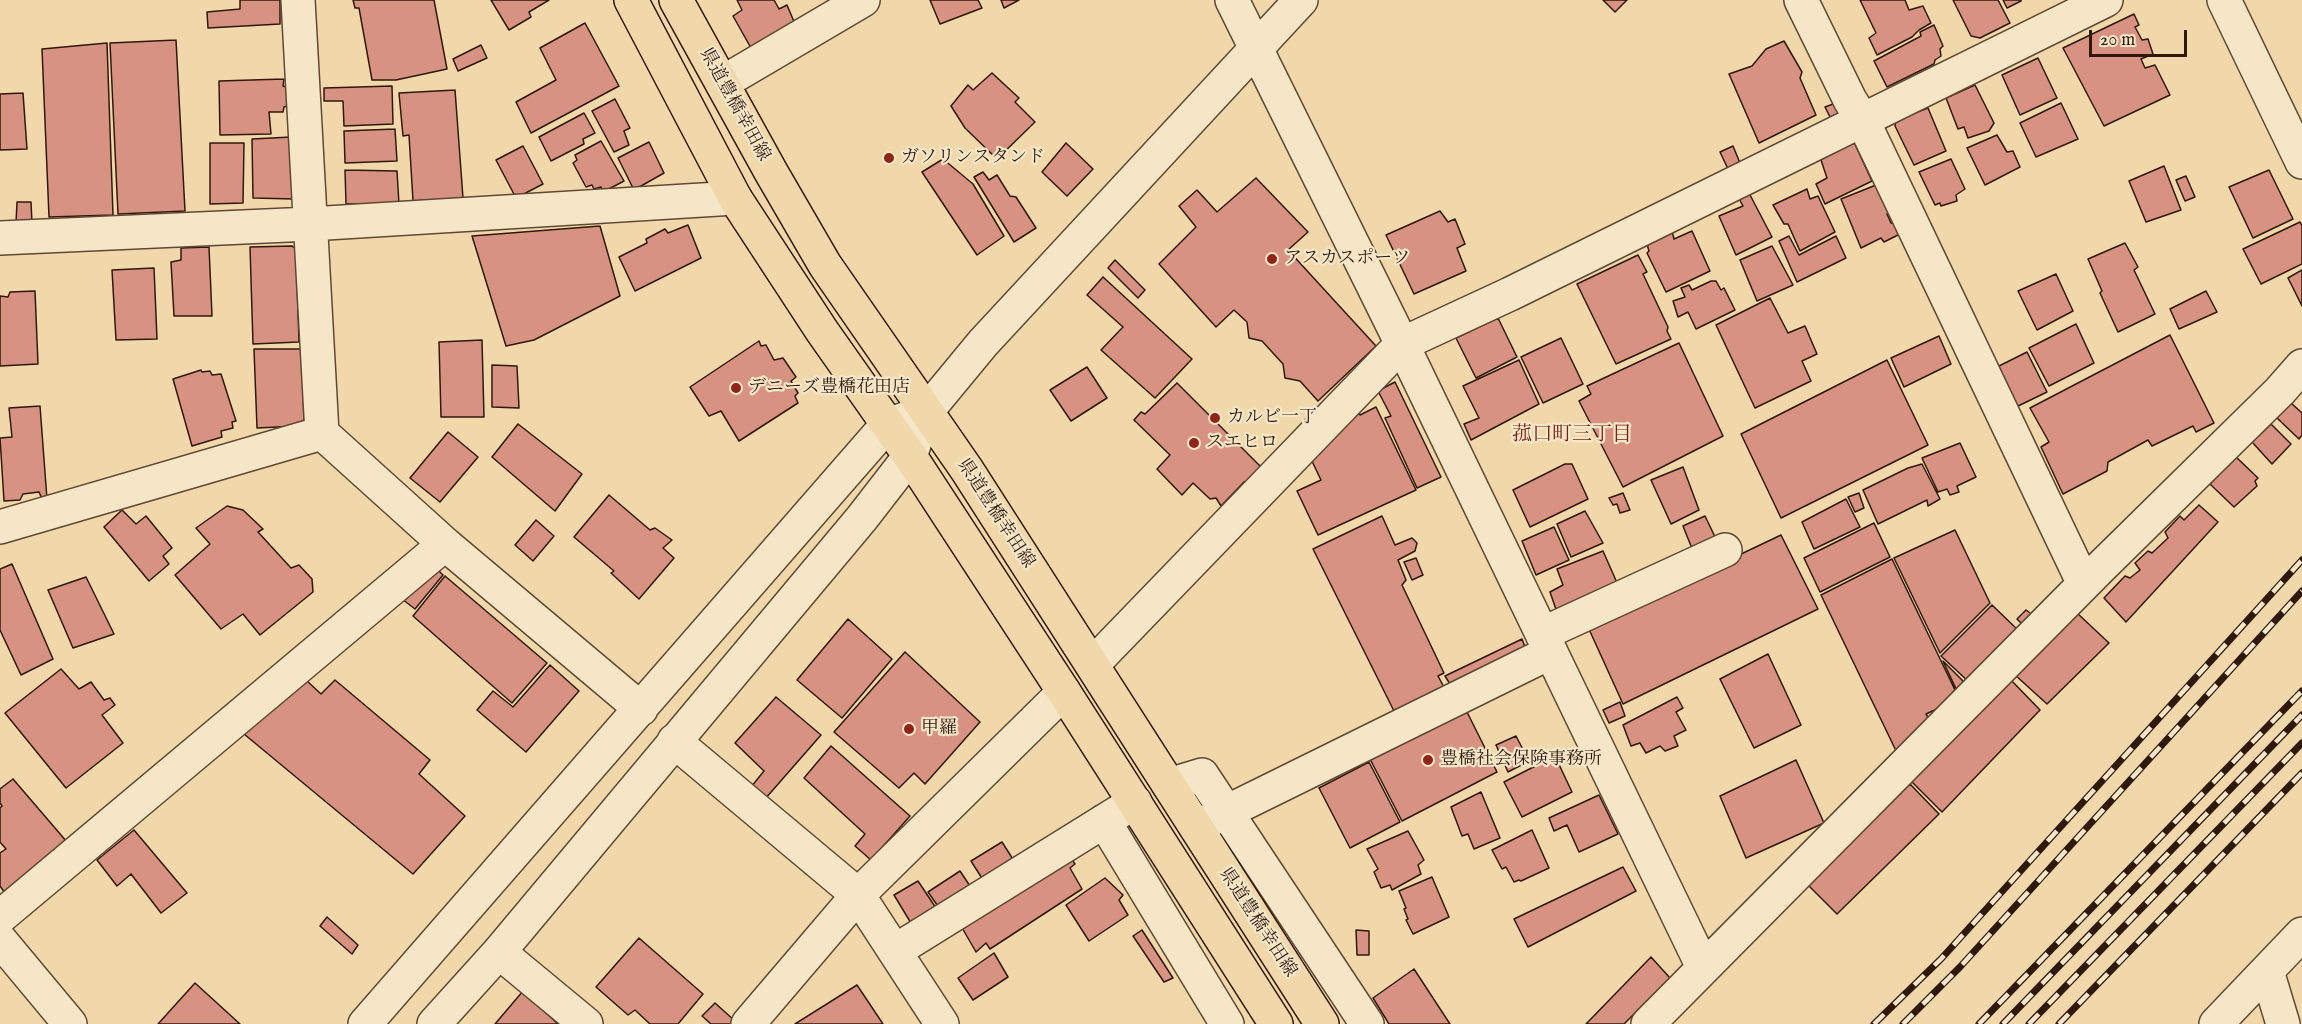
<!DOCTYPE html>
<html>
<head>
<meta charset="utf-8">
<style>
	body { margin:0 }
	#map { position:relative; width:2302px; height:1024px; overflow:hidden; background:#f1d8aa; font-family:"IM FELL English",serif }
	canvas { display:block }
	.scale { position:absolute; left:2089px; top:30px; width:98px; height:27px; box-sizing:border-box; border:3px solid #30190c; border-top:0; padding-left:8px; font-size:18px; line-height:21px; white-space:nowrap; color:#30190c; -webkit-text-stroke:4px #f6e6c8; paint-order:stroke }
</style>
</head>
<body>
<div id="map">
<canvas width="2302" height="1024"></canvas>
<div class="scale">20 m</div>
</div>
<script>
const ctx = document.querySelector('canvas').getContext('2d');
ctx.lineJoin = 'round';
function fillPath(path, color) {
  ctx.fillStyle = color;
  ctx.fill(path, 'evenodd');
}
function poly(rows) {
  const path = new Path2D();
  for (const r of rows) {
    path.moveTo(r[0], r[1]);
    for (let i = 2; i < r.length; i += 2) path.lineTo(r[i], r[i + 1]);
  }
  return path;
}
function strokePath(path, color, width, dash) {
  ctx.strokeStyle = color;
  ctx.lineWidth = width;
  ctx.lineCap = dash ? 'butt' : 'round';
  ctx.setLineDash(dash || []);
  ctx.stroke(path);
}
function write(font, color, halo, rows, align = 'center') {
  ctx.font = font + ' "IM FELL English","Noto Serif JP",serif';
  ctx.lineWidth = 4.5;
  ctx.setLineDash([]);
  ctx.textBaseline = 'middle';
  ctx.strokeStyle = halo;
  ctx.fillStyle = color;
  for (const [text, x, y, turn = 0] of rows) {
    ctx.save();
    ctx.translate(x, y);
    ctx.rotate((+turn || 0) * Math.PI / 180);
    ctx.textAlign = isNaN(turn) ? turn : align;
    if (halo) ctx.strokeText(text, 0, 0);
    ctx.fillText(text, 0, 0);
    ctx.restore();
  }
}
const building = poly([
	[240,0,280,0,280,24,208,28,207,12,240,9,240,0],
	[353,0,434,0,447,69,396,80,372,80,359,8,355,8,353,0],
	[491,0,549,0,529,12,531,17,509,30,491,0],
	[737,0,774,0,779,9,787,5,795,24,751,48,733,16,742,10,737,0],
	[930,0,978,0,982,8,940,24,930,0],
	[1001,0,1019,0,1004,8,1001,0],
	[1603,0,1627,0,1615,12,1603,0],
	[1860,0,1905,0,1909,10,1923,6,1931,23,1919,30,1912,37,1877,55,1869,38,1876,33,1860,0],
	[1953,0,1998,0,2010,23,1980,38,1971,36,1953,0],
	[2003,0,2021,0,2021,1,2007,8,2003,0],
	[2134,14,2139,25,2135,27,2142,40,2148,39,2153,54,2141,59,2145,68,2155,65,2170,95,2104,126,2063,48,2134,14],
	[585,23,619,86,531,133,516,102,556,80,540,48,585,23],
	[1934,25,1943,46,1940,49,1941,56,1935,60,1934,64,1887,87,1874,61,1921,36,1920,32,1934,25],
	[176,40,185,211,118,214,110,43,176,40],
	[1784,41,1802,72,1800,78,1816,115,1759,143,1729,74,1752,66,1766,49,1784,41],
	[107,43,113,215,49,217,42,49,107,43],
	[481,45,487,58,458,71,453,59,481,45],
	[2038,58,2057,98,2020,115,2002,75,2038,58],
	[992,73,1019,98,1015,102,1035,122,997,159,965,128,951,106,968,85,973,90,992,73],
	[284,79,283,86,290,88,291,105,284,107,283,112,269,112,271,134,220,135,219,81,284,79],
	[1975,85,1994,123,1989,131,1968,138,1964,127,1958,129,1946,98,1975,85],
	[392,86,393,124,344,126,343,101,324,101,324,88,392,86],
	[455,90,463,198,413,201,409,135,403,136,399,93,455,90],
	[23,93,27,149,0,150,0,94,23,93],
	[615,99,630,128,624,131,629,145,614,152,592,111,615,99],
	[1836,103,1840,113,1830,117,1825,107,1836,103],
	[2061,103,2078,139,2036,157,2020,123,2061,103],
	[1928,108,1946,151,1914,165,1895,126,1896,120,1928,108],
	[584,113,595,133,583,139,584,144,551,161,539,137,584,113],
	[395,129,397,161,345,163,344,131,395,129],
	[1997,135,2007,152,2013,151,2020,167,1985,185,1967,148,1997,135],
	[291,137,294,199,253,198,252,139,291,137],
	[601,141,624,181,603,192,601,187,594,189,592,185,586,187,573,163,577,160,575,155,601,141],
	[649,142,664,173,634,190,618,158,649,142],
	[1854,142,1872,181,1825,204,1816,184,1827,178,1820,157,1854,142],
	[210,143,244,143,243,203,210,204,210,143],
	[1066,143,1093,169,1067,196,1042,172,1066,143],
	[523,146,543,184,516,198,496,160,523,146],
	[1733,146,1740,163,1728,169,1720,152,1733,146],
	[943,159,973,184,1004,236,977,255,922,172,943,159],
	[1951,159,1965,189,1956,195,1957,201,1941,206,1940,203,1935,205,1919,172,1951,159],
	[2164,166,2181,210,2146,222,2129,181,2164,166],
	[345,170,397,171,399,204,346,204,345,170],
	[2269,170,2293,219,2253,238,2229,187,2269,170],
	[983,172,989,180,997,175,1010,196,1016,197,1036,228,1014,242,974,177,983,172],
	[2186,176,2195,197,2185,201,2176,180,2186,176],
	[1256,178,1308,232,1288,250,1376,346,1318,401,1300,381,1285,378,1283,364,1262,341,1249,338,1247,322,1234,310,1216,327,1159,264,1196,227,1179,206,1197,190,1217,212,1256,178],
	[1876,185,1890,213,1887,214,1891,223,1896,224,1900,234,1884,242,1881,238,1861,248,1841,199,1876,185],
	[1807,189,1810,199,1818,196,1835,232,1800,251,1788,224,1784,224,1773,205,1807,189],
	[1749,193,1772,237,1736,255,1719,216,1743,206,1738,197,1749,193],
	[17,202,31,202,32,223,16,223,17,202],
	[1440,211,1448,222,1455,219,1465,244,1457,248,1466,271,1414,294,1386,235,1440,211],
	[2300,222,2302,226,2302,264,2261,284,2243,249,2300,222],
	[688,225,701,258,635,291,619,257,647,243,646,239,665,229,668,233,688,225],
	[600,226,620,296,534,340,506,346,472,236,600,226],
	[1672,231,1674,239,1692,231,1710,271,1666,292,1647,253,1649,251,1646,241,1672,231],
	[1789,236,1799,255,1836,236,1846,258,1797,282,1779,241,1789,236],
	[2125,243,2138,267,2134,270,2155,314,2118,332,2100,293,2102,291,2088,259,2125,243],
	[292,246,296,249,299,342,253,344,250,247,292,246],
	[1772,246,1793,285,1757,301,1740,260,1772,246],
	[209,247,212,316,174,316,171,262,181,260,181,248,209,247],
	[1638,255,1647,272,1643,274,1668,327,1667,331,1671,339,1616,364,1577,284,1638,255],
	[1115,260,1145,290,1138,298,1108,268,1115,260],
	[154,268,157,339,116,340,112,270,154,268],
	[2302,270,2302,306,2288,278,2302,270],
	[2056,274,2073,311,2037,330,2018,291,2056,274],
	[1103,277,1192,359,1155,398,1101,350,1123,327,1087,295,1103,277],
	[1711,281,1716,281,1721,290,1724,288,1735,310,1696,329,1688,312,1678,317,1673,301,1685,297,1681,288,1689,285,1692,290,1711,281],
	[35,291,38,364,0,366,0,296,8,297,10,292,35,291],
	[2206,291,2217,312,2179,329,2170,309,2206,291],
	[1770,298,1788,333,1805,326,1817,354,1802,361,1811,381,1755,408,1716,325,1770,298],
	[1498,318,1517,357,1476,378,1456,338,1498,318],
	[2076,324,2094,363,2049,386,2029,348,2076,324],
	[2170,335,2214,423,2196,432,2193,426,2152,446,2148,440,2108,462,2107,471,2063,494,2041,447,2049,442,2030,408,2170,335],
	[1939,336,1951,364,1904,387,1891,358,1939,336],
	[1561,338,1583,384,1543,403,1521,357,1561,338],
	[482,340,484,417,441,417,439,342,482,340],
	[759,341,761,346,766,345,774,360,783,358,796,377,791,381,798,393,795,396,798,403,739,441,721,411,709,416,690,387,759,341],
	[1679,343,1723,436,1623,487,1579,401,1591,394,1587,386,1679,343],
	[254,349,302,349,304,420,298,426,257,428,254,349],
	[2027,352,2047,392,2014,408,1995,368,2027,352],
	[1519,360,1539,404,1471,440,1464,424,1479,418,1463,386,1519,360],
	[1887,360,1928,445,1781,518,1741,434,1887,360],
	[492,365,517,366,519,408,492,407,492,365],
	[1087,367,1107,398,1071,421,1050,390,1087,367],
	[201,370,202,372,210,371,212,375,221,374,236,421,232,422,233,428,221,431,222,437,192,446,173,379,201,370],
	[1395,382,1441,477,1417,488,1385,418,1391,416,1378,391,1395,382],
	[1177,383,1262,468,1249,483,1244,482,1221,506,1216,498,1210,499,1193,483,1182,495,1157,469,1170,455,1134,420,1141,412,1145,414,1177,383],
	[2291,403,2302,413,2302,435,2299,439,2276,417,2291,403],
	[40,406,47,499,42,499,39,492,23,494,20,500,4,501,0,438,12,437,9,408,40,406],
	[1376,407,1416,490,1318,535,1297,491,1321,480,1309,455,1357,409,1360,415,1376,407],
	[518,424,582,474,555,511,492,457,518,424],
	[2271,424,2291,444,2272,464,2252,442,2271,424],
	[448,432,478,457,440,502,410,478,448,432],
	[1960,443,1976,477,1957,486,1959,492,1950,495,1947,489,1938,492,1922,458,1960,443],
	[2235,456,2258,478,2255,481,2257,486,2234,507,2210,484,2235,456],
	[1565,464,1572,464,1588,499,1530,527,1513,490,1565,464],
	[1922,464,1940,499,1928,506,1927,500,1878,524,1863,490,1908,468,1922,464],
	[1683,467,1699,510,1671,524,1651,480,1683,467],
	[1623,493,1630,510,1620,513,1617,504,1613,505,1609,498,1623,493],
	[1859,493,1864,508,1855,512,1848,497,1859,493],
	[609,495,650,530,655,528,672,540,663,548,674,558,639,599,611,573,614,571,574,537,609,495],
	[1846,499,1860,527,1814,549,1802,522,1846,499],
	[2199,505,2218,522,2126,622,2104,598,2125,576,2130,578,2140,570,2135,563,2148,551,2152,553,2168,538,2165,532,2180,516,2184,520,2199,505],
	[227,506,243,510,263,529,258,532,291,568,299,565,312,579,313,592,260,635,243,614,221,629,175,575,210,544,196,528,227,506],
	[122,510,136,524,146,516,172,548,163,556,169,564,149,581,104,527,122,510],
	[1585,511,1603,543,1571,557,1557,524,1585,511],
	[1382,516,1395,545,1412,538,1417,543,1415,551,1398,560,1406,580,1402,585,1444,673,1438,676,1445,689,1395,713,1313,549,1382,516],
	[1705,516,1717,541,1693,551,1683,526,1705,516],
	[536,520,554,536,533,561,515,545,536,520],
	[1874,523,1890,557,1820,592,1804,558,1874,523],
	[1554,527,1569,560,1536,575,1522,541,1554,527],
	[1955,530,1990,603,1940,653,1894,558,1955,530],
	[1781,535,1818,609,1623,704,1588,627,1781,535],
	[1603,551,1618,585,1559,618,1550,592,1563,585,1557,569,1603,551],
	[1416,558,1423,575,1412,580,1404,562,1416,558],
	[1892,559,1955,690,1951,695,1952,702,1926,714,1932,724,1899,757,1821,595,1892,559],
	[12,564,53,659,21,675,0,630,0,569,12,564],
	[437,569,443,575,415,609,402,599,437,569],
	[445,576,547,663,512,703,413,616,445,576],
	[86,577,114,634,73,648,48,590,86,577],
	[1992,605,2021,633,1970,683,1941,656,1992,605],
	[2026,610,2034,616,2024,626,2017,619,2026,610],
	[2077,613,2109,643,2047,704,2014,674,2077,613],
	[848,619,892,659,842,718,797,680,848,619],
	[1522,639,1525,647,1450,684,1445,676,1522,639],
	[905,652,980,722,925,784,914,773,899,788,834,732,905,652],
	[1768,654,1801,725,1754,748,1720,679,1768,654],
	[1943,661,1965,683,1957,691,1943,661],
	[550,665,579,691,526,752,477,710,493,691,513,707,550,665],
	[61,669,79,689,91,682,104,700,110,698,115,705,102,715,123,743,66,788,5,713,61,669],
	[2010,679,2040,710,1942,812,1911,781,2010,679],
	[306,680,321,694,335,680,430,760,419,774,465,816,413,874,244,734,306,680],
	[776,697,821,735,765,799,751,787,764,771,735,743,776,697],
	[1677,697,1683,708,1676,712,1686,730,1674,736,1678,746,1665,751,1660,746,1646,753,1640,743,1631,746,1623,725,1677,697],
	[1620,702,1625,716,1609,723,1603,710,1620,702],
	[1467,712,1497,772,1402,821,1370,759,1467,712],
	[1516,736,1529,761,1508,772,1496,745,1516,736],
	[831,746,910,816,871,860,855,846,865,834,804,778,831,746],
	[1555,756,1572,792,1522,817,1504,782,1555,756],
	[1796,760,1824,823,1746,858,1720,796,1796,760],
	[1369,762,1400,822,1350,848,1319,788,1369,762],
	[13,779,67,842,5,893,0,886,0,853,6,849,0,842,0,808,2,806,0,803,0,789,13,779],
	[1910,784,1939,814,1837,914,1807,884,1910,784],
	[1481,792,1500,838,1474,849,1468,834,1462,836,1451,807,1481,792],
	[1599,795,1618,834,1579,852,1567,825,1554,831,1549,818,1599,795],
	[134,830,187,893,161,913,131,874,117,886,97,860,134,830],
	[1532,830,1549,868,1521,881,1519,880,1514,882,1506,867,1502,869,1492,850,1532,830],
	[1408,831,1424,860,1418,865,1421,874,1392,890,1390,885,1381,888,1374,872,1378,869,1367,849,1408,831],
	[1002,842,1016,864,985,883,971,861,1002,842],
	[1067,853,1075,864,1070,868,1082,889,990,949,986,943,976,952,961,926,1067,853],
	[1623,867,1636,891,1528,947,1514,919,1623,867],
	[960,871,974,892,942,912,928,892,960,871],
	[1432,877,1449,917,1413,934,1406,920,1408,919,1404,909,1406,908,1399,891,1432,877],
	[1105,878,1123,895,1119,900,1128,915,1089,941,1066,905,1105,878],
	[918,881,938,911,914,928,894,895,918,881],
	[327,917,358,945,352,954,320,926,327,917],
	[1142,930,1173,978,1164,982,1133,936,1142,930],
	[1356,930,1369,931,1369,955,1357,955,1356,930],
	[639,938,703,994,678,1024,650,1024,635,1010,628,1015,596,987,639,938],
	[994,953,1008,977,973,1000,958,978,994,953],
	[1651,957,1670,978,1624,1024,1586,1024,1651,957],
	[1414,969,1450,1024,1389,1024,1373,998,1414,969],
	[195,983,240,1024,158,1024,195,983],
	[857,985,883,1024,795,1024,857,985],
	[523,991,558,1024,495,1024,523,991],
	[715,1003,735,1021,732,1024,711,1024,702,1016,715,1003]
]);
fillPath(building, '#d89281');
strokePath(building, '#30190c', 1.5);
const minor = poly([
	[298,0,322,433,445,544,641,709],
	[1232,0,1402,344,1703,967],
	[1801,0,1850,100,1863,121,2084,584],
	[2224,0,2302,162],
	[722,83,863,0],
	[0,238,310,224,735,198],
	[0,527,322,433],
	[1542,634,1725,550],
	[1093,664,1402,344,1510,294,2106,0],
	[674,741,858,895,942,1024],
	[1169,785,1202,775,1367,1024],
	[1104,821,1227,1024],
	[1196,827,1551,652],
	[0,917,445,544],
	[0,940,70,1024],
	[895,951,1135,802],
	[499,952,586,1024],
	[2267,971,2283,1024],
	[365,1024,887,425,926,412,983,343,1301,0],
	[434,1024,499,952,862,518,910,456,919,430],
	[748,1024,858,895,1064,692],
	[1648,1024,2099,569,2280,391,2302,366],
	[2216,1024,2302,934]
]);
const major = poly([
	[631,0,735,198,822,331,910,456,1064,692,1276,1024],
	[676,0,771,172,825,265,967,470,1322,1024]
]);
strokePath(minor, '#604934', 36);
strokePath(major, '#30190c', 36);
strokePath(minor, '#f6e6c8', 33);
strokePath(major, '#f1d8aa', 33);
const rail = poly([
	[1874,1024,1941,959,2302,560],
	[1903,1024,1960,967,2302,591],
	[1979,1024,2302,691],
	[2003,1024,2302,715],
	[2029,1024,2302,743],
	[2059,1024,2302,773]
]);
strokePath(rail, '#30190c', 7);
strokePath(rail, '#f6e6c8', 4.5, [14]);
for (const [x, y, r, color] of [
	[889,158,6,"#8f2418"],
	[1272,259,6,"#8f2418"],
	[736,388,6,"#8f2418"],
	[1215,418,6,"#8f2418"],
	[1194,443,6,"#8f2418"],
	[909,729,6,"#8f2418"],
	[1428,760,6,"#8f2418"]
]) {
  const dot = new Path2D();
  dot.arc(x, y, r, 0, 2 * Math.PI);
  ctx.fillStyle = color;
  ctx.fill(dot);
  strokePath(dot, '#f6e6c8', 2);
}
write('18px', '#30190c', '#f6e6c8', [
	["県道豊橋幸田線",734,105,61],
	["県道豊橋幸田線",995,514,57],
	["県道豊橋幸田線",1257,923,57]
]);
write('18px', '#30190c', '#f6e6c8', [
	["ガソリンスタンド",901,158],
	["アスカスポーツ",1284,259],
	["デニーズ豊橋花田店",748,388],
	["カルビ一丁",1227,418],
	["スエヒロ",1206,443],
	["甲羅",921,729],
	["豊橋社会保険事務所",1440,760]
], 'left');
write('20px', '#7a1f14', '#f6e6c8', [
	["菰口町三丁目",1572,436]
]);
</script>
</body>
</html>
